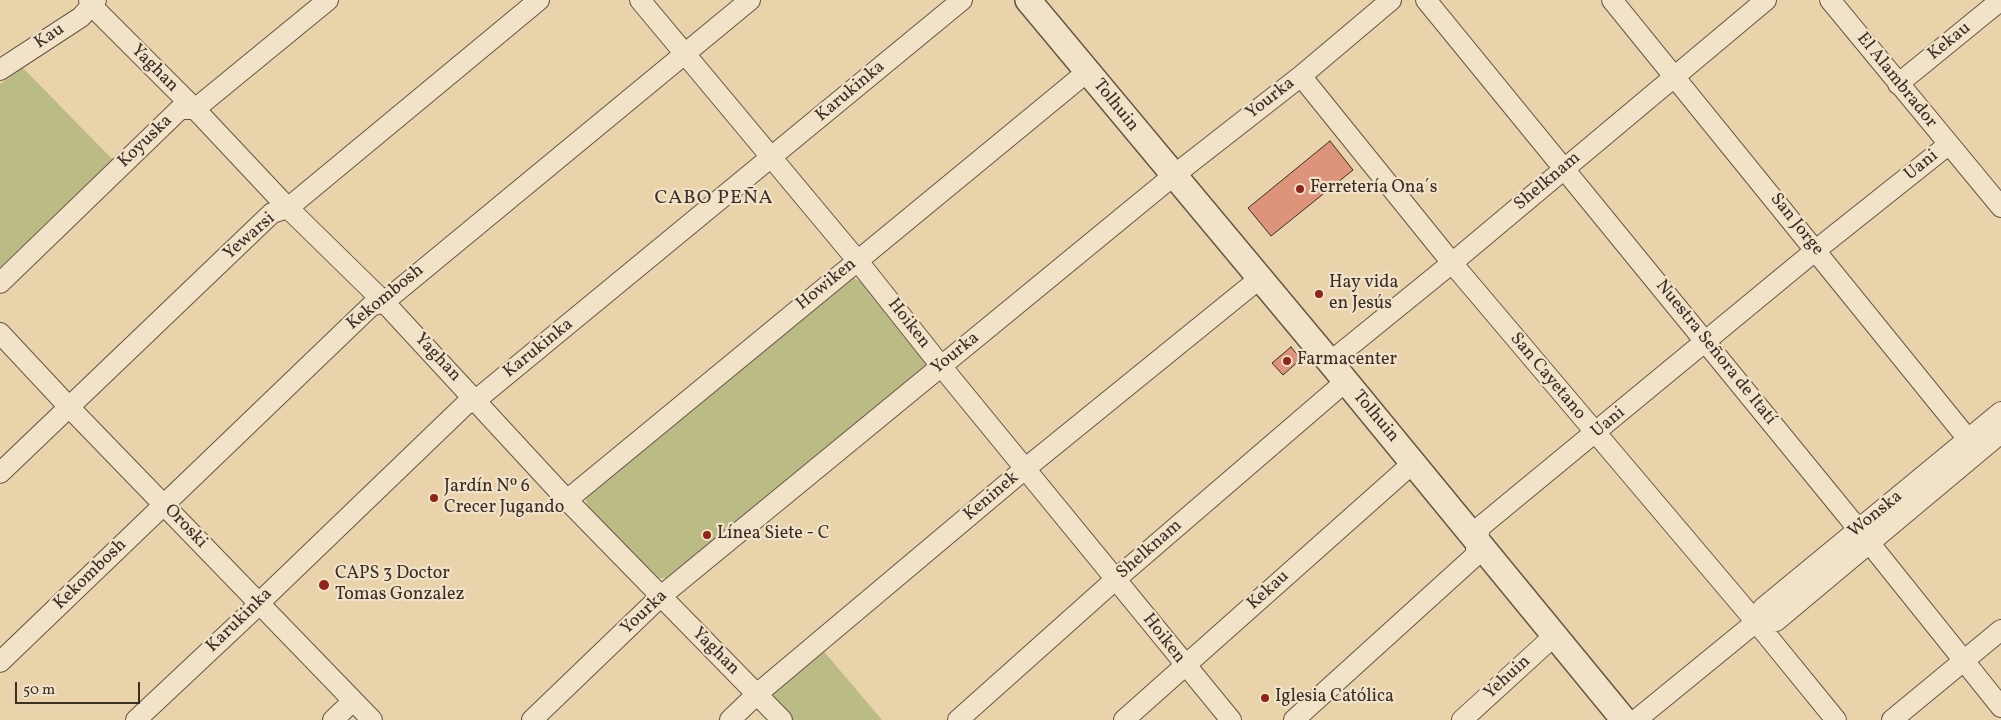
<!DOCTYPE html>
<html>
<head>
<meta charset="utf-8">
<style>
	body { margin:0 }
	#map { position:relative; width:2001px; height:720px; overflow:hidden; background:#e9d3ab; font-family:Vollkorn,serif }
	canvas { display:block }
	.scale { position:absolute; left:15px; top:682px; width:125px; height:22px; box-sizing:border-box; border:2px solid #3b2d27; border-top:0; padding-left:6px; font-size:15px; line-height:18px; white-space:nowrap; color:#3b2d27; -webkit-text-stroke:4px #f1e2c8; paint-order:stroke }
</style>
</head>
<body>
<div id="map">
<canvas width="2001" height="720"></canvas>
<div class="scale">50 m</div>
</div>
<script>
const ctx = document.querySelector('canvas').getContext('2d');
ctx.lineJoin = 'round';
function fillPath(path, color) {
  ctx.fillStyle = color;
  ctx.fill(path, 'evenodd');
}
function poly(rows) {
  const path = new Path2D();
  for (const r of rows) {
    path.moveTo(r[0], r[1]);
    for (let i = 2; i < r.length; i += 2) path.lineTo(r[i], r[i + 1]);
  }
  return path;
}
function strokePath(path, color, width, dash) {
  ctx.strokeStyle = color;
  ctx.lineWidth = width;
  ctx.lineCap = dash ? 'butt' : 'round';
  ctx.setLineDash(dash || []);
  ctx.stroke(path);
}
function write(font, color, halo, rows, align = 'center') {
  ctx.font = font + ' Vollkorn,serif';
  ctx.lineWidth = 4.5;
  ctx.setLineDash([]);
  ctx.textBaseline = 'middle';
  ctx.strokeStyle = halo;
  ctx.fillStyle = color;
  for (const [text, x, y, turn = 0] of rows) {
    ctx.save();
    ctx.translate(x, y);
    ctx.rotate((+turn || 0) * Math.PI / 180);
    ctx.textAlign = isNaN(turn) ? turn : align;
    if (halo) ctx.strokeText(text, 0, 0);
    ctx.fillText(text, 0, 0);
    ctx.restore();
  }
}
fillPath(poly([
	[23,68,114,161,0,270,0,84],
	[853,278,863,282,926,362,925,368,672,575,667,578,656,578,589,509,585,498,848,279],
	[821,648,882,720,792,720,774,700,774,688]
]), '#bbbb85');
const building = poly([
	[1330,141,1353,170,1271,236,1248,208,1330,141],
	[1291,347,1301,359,1283,375,1272,363,1291,347]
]);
fillPath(building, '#de947b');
strokePath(building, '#3b2d27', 1);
const minor = poly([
	[89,0,92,6,195,109,288,208,384,302,567,500,782,720],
	[640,0,857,260,941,366,1231,720],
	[1426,0,1859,530,2001,707],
	[1612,0,1976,449],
	[1830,0,2001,207],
	[0,70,81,17,96,0],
	[1301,76,1452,263,1756,622,1836,720],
	[1898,84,2001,0],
	[0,283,180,109,195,109,328,0],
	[0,333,69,407,372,720],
	[1330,362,1452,263,1766,0],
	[2001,412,1763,608,1756,622,1776,621,2001,433],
	[0,473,272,213,288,208,539,0],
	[567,500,1087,72],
	[0,662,371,306,384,302,750,0],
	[136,720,250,613,259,603,465,405,476,400,962,0],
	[333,720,353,701],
	[532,720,660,597,1173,176,1301,76,1391,0],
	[730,720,757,694,1026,468,1259,279],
	[958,720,1116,579,1345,382],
	[1124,720,1413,463],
	[1294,720,1475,556,1480,527,1816,250,1948,145],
	[1462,720,1554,636],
	[1636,720,1756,622],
	[1892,720,2001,630]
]);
const tertiary = poly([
	[1028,0,1330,362,1624,720]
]);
strokePath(minor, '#665648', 22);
strokePath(tertiary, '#665648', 28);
strokePath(minor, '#f1e2c8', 20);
strokePath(tertiary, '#f1e2c8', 25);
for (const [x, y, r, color] of [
	[1300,189,5,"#8f2418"],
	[1319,294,5,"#8f2418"],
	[1287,361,5,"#8f2418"],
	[434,498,5,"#8f2418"],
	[707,535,5,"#8f2418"],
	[324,585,6,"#8f2418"],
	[1265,698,5,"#8f2418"]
]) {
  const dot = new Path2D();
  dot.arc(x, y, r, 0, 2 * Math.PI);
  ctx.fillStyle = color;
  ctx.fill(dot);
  strokePath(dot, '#f1e2c8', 2);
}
write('18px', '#3b2d27', '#f1e2c8', [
	["Kau",50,37,-34],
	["Kekau",1950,42,-39],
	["Yaghan",154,69,45],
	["El Alambrador",1896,81,51],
	["Karukinka",851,92,-40],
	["Yourka",1271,99,-38],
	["Tolhuin",1115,106,51],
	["Koyuska",146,142,-44],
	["Uani",1922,166,-39],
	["Shelknam",1548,182,-40],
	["San Jorge",1796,225,51],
	["Yewarsi",250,237,-41],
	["Howiken",827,285,-39],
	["Kekombosh",386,298,-39],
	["Hoiken",908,324,52],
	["Karukinka",539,349,-39],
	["Nuestra Señora de Itatí",1715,353,51],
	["Yourka",956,354,-39],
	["Yaghan",437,358,47],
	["San Cayetano",1547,377,50],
	["Tolhuin",1375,417,50],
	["Uani",1609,423,-40],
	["Keninek",992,497,-40],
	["Wonska",1876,515,-39],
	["Oroski",185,527,46],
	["Shelknam",1150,550,-41],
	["Kekombosh",91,575,-44],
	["Kekau",1269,591,-42],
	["Yourka",645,613,-43],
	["Karukinka",240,621,-44],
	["Hoiken",1163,639,52],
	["Yaghan",715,652,45],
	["Yehuin",1508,678,-42]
]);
write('18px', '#3b2d27', '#f1e2c8', [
	["Ferretería Ona´s",1310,189],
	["Hay vida",1329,284],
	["en Jesús",1329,305],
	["Farmacenter",1297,361],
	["Jardín Nº 6",444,488],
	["Crecer Jugando",444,509],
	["Línea Siete - C",717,535],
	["CAPS 3 Doctor",335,575],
	["Tomas Gonzalez",335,596],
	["Iglesia Católica",1275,698]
], 'left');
ctx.letterSpacing = '1px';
write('20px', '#3b2d27', '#f1e2c8', [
	["CABO PEÑA",714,199]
]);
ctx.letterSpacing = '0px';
</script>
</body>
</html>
